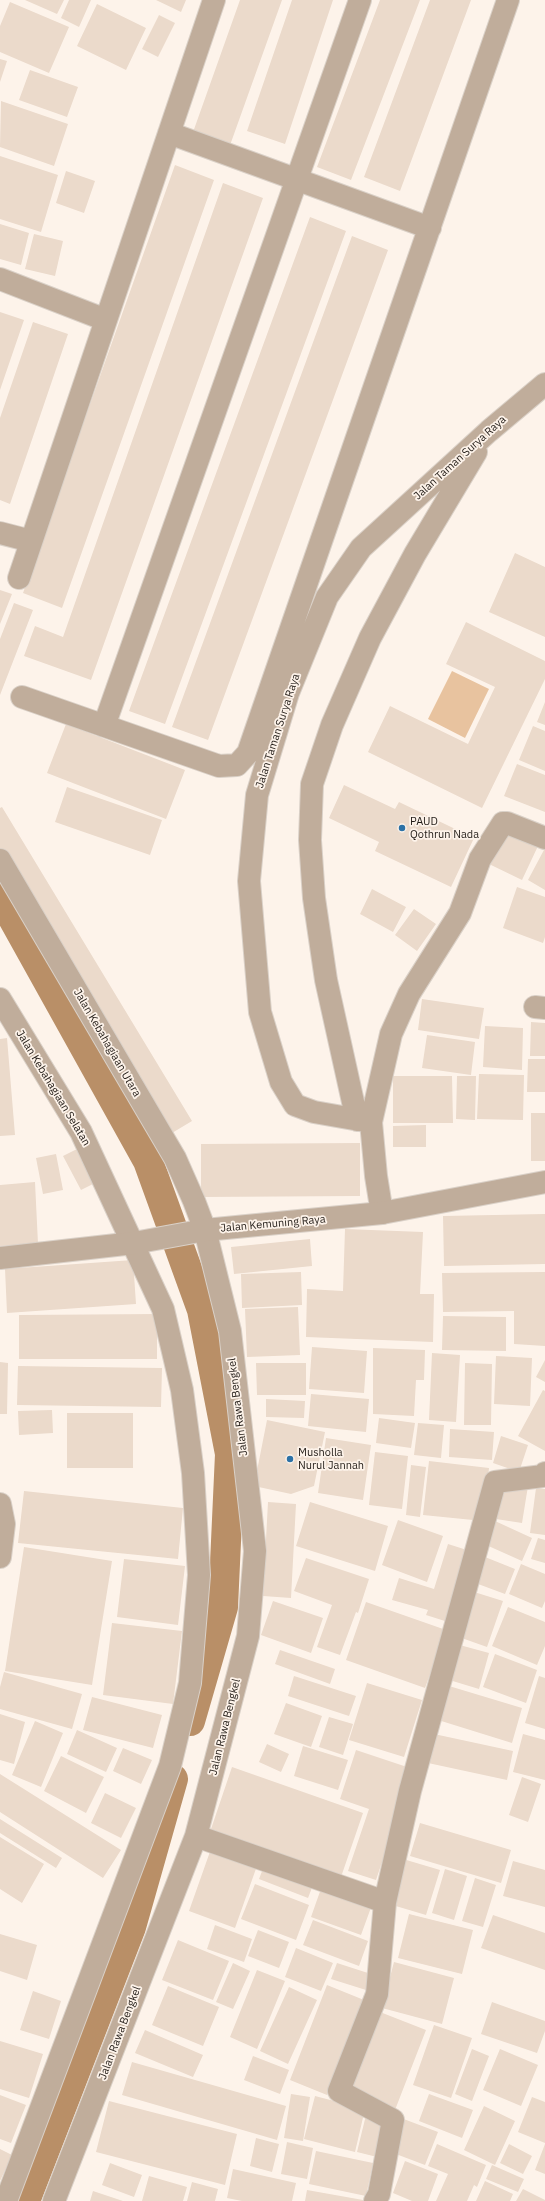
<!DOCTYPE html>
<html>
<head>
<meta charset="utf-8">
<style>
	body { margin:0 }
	canvas { display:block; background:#fdf3ea }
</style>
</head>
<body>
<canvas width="545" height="2201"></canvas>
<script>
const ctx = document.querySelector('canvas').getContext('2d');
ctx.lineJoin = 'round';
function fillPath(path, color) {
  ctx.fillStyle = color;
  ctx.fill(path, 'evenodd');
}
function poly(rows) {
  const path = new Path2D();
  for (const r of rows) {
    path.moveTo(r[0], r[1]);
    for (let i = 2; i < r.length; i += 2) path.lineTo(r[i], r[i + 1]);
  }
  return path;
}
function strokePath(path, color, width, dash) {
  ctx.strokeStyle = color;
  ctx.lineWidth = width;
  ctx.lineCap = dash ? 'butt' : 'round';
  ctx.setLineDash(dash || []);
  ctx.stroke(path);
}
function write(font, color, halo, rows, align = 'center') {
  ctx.font = font + ' "IBM Plex Sans",sans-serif';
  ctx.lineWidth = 3.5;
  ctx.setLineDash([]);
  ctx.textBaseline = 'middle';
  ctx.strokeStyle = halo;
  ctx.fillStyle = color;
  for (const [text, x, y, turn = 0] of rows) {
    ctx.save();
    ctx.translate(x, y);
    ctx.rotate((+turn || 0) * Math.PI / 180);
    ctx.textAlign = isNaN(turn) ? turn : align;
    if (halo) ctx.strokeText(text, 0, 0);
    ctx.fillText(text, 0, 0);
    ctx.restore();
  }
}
fillPath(poly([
	[452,671,489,689,465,738,428,719]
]), '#e8c39f');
strokePath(poly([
	[0,895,148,1161,202,1310,230,1454,223,1607,190,1721],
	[25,2201,131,1927,173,1779]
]), '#b98f67', 30);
fillPath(poly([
	[25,0,64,0,57,14],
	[69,0,91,0,79,27,61,18],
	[156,0,186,0,181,12],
	[240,0,282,0,229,148,192,135],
	[292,0,333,0,285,144,247,131],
	[380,0,420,0,351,180,317,167],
	[430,0,471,0,400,191,364,177],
	[10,2,69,27,49,73,0,52,0,26],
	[97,4,146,28,126,70,77,46],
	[159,15,175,23,158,57,142,49],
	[0,59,7,61,0,82],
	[30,70,78,87,67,117,19,100],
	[1,101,68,124,54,166,0,147],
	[0,156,58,175,41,232,0,219],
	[175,165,214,180,62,608,23,593],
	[66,171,95,181,84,213,56,203],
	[223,183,263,198,91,680,24,656,35,626,63,637],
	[310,217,346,231,165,724,129,711],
	[0,224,29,233,21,265,0,259],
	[34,234,63,241,55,276,25,269],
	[352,236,388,250,208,740,172,727],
	[0,312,24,320,0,390],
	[33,322,68,334,10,504,0,500,0,418],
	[515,553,545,567,545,637,489,612],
	[0,590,12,594,0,624],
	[14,603,33,610,0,695,0,639],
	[466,622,545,661,545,679,482,808,368,752,390,706,468,744,495,687,446,664],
	[545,702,545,725,537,722],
	[66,724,185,770,166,819,47,773],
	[533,726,545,731,545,771,519,760],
	[517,764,545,775,545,812,504,796],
	[344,785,395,809,399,802,474,838,451,887,375,851,379,842,329,818],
	[67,787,162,820,150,855,55,822],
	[2,807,192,1121,172,1133,0,849,0,808],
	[505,830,538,846,522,880,489,864],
	[545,848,545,890,528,880],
	[517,887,545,897,545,937,543,943,503,928],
	[372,889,406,907,393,932,360,914],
	[414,909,436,924,417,951,395,935],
	[422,999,484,1008,479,1039,418,1030],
	[531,1022,545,1023,545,1056,530,1056],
	[485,1026,523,1028,522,1070,483,1067],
	[427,1035,475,1042,471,1075,422,1068],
	[7,1038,15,1135,0,1136,0,1039],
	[528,1059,545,1059,545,1092,527,1092],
	[479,1074,524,1075,523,1120,477,1119],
	[393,1076,452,1076,453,1123,393,1123],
	[457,1076,476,1076,475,1120,456,1119],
	[531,1113,545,1113,545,1161,531,1161],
	[426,1125,426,1147,393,1147,393,1126],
	[360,1143,360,1196,201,1197,201,1144],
	[81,1147,99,1181,81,1190,63,1156],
	[56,1154,63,1190,43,1194,36,1158],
	[35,1182,38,1244,0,1246,0,1185],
	[545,1214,545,1264,444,1266,443,1216],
	[345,1229,423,1232,420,1294,434,1294,433,1342,306,1337,307,1289,343,1291],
	[310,1239,312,1266,234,1274,231,1247],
	[133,1260,136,1304,7,1313,5,1269],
	[301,1272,302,1305,242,1308,241,1274],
	[545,1272,545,1346,514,1344,514,1311,443,1312,442,1273],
	[298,1307,300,1355,247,1357,245,1309],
	[157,1314,157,1359,19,1359,19,1315],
	[443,1316,506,1317,506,1351,442,1350],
	[312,1347,367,1351,364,1393,309,1389],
	[373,1348,425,1350,424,1380,416,1380,414,1416,373,1414],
	[432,1353,460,1355,456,1422,429,1420],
	[496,1356,532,1358,530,1406,494,1404],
	[545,1360,545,1382,536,1377],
	[0,1362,8,1363,7,1414,0,1414],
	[256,1363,306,1363,306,1395,257,1395],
	[465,1363,492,1364,491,1425,464,1425],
	[18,1366,162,1368,161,1407,17,1405],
	[543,1390,545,1391,545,1451,518,1436],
	[311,1394,369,1399,366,1432,308,1426],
	[266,1399,305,1401,304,1418,266,1417],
	[52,1410,53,1433,19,1435,18,1411],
	[67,1413,133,1413,133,1468,67,1468],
	[379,1418,415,1423,411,1448,376,1443],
	[267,1420,325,1432,314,1486,291,1494,254,1486],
	[418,1423,444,1425,441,1458,414,1455],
	[450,1429,494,1432,492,1460,449,1457],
	[501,1436,528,1445,519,1472,493,1463],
	[326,1438,371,1445,363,1500,318,1493],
	[375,1452,408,1456,402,1509,369,1505],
	[429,1461,489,1468,483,1521,423,1515],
	[411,1465,426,1467,420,1517,406,1515],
	[502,1482,528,1486,522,1523,496,1519],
	[536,1488,545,1489,545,1535,530,1533],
	[24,1491,183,1508,178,1559,18,1543],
	[268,1502,296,1504,291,1598,263,1596],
	[310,1502,388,1526,375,1571,296,1546],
	[398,1520,443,1536,427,1582,382,1565],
	[495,1521,532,1538,522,1561,484,1544],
	[538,1538,545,1540,545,1563,531,1559],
	[448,1544,470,1551,448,1622,426,1615,428,1610,392,1600,399,1578,434,1589],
	[24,1547,112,1561,92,1685,5,1671],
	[480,1555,515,1569,505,1594,470,1581],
	[306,1558,369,1579,358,1613,356,1612,340,1655,317,1647,332,1605,294,1591],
	[124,1559,185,1566,178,1625,117,1617],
	[521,1564,545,1574,545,1601,542,1608,509,1594],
	[471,1591,503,1601,487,1647,456,1636],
	[273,1601,323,1618,311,1653,261,1635],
	[366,1602,446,1630,425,1688,346,1660],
	[508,1607,545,1622,545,1646,537,1665,492,1646],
	[112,1623,182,1631,173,1704,103,1695],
	[456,1644,489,1653,479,1689,446,1679],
	[280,1650,335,1669,330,1684,275,1664],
	[495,1654,537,1670,526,1703,483,1687],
	[4,1672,82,1694,72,1729,0,1709,0,1687],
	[294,1676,356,1696,349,1716,288,1696],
	[539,1676,545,1678,545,1729,525,1723],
	[367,1683,422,1700,404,1757,349,1740],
	[449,1686,522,1708,512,1743,438,1720],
	[92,1697,162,1715,153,1748,83,1730],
	[286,1703,322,1716,311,1747,274,1734],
	[0,1714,25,1722,14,1764,0,1760],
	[329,1717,353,1724,343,1755,319,1747],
	[35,1721,63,1733,41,1787,12,1775],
	[77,1730,117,1748,106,1772,67,1754],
	[434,1734,513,1751,507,1780,428,1763],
	[523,1734,545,1740,545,1780,513,1772],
	[267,1744,289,1754,281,1772,259,1762],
	[303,1746,348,1760,338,1790,294,1776],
	[123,1748,152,1760,141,1784,113,1771],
	[356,1750,407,1767,395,1806,400,1808,376,1880,348,1871,369,1809,340,1799],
	[61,1756,104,1777,86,1813,44,1791],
	[232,1767,363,1813,341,1877,210,1832],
	[0,1774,121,1850,103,1878,0,1812],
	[522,1777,541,1784,528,1822,509,1815],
	[105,1793,136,1808,121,1838,91,1823],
	[0,1819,62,1858,56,1868,0,1833],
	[420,1823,511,1850,501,1883,410,1856],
	[0,1837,44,1864,22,1903,0,1889],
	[212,1846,258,1863,235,1928,189,1911],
	[403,1859,440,1870,426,1915,389,1904],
	[266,1861,315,1880,308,1898,259,1879],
	[513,1861,545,1870,545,1907,503,1896],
	[445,1869,467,1876,454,1920,432,1913],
	[475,1878,496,1885,483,1927,462,1921],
	[323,1883,373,1902,361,1935,311,1917],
	[255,1884,309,1905,296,1940,241,1919],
	[409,1914,473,1930,462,1974,398,1958],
	[493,1915,545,1933,545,1970,481,1948],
	[313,1920,368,1941,359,1966,303,1945],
	[215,1925,252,1939,244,1962,207,1949],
	[258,1930,289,1942,279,1968,248,1956],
	[0,1934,37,1945,27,1980,0,1971],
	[178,1940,229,1961,213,2000,162,1980],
	[296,1948,333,1963,321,1991,285,1977],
	[394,1962,454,1978,442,2024,382,2008],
	[233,1963,250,1971,233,2009,216,2002],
	[337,1963,371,1974,366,1990,331,1979],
	[257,1970,285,1981,257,2049,230,2037],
	[327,1985,364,2000,327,2095,290,2080],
	[168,1986,219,2007,203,2046,152,2025],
	[289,1987,317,2000,288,2064,260,2051],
	[33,1991,61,2001,49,2039,20,2030],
	[492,2002,545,2021,545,2031,537,2053,481,2034],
	[380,2012,426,2030,395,2110,349,2091],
	[434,2025,472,2038,451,2098,413,2085],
	[145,2030,203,2055,193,2077,135,2053],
	[0,2041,43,2054,29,2098,0,2089],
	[472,2049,489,2056,472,2101,455,2094],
	[500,2049,538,2065,521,2106,483,2090],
	[253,2056,289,2070,280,2094,244,2080],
	[132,2062,286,2106,277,2140,122,2095],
	[291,2094,310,2097,303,2141,284,2138],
	[429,2094,473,2110,462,2138,419,2121],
	[0,2095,26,2105,11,2143,0,2139],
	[315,2096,365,2109,355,2152,304,2139],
	[532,2097,545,2102,545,2143,518,2132],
	[109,2101,237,2134,225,2185,96,2152],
	[484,2106,515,2121,495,2165,464,2150],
	[366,2115,386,2120,377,2157,357,2152],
	[401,2118,438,2132,425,2165,388,2151],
	[256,2138,279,2144,272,2172,250,2166],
	[287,2142,313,2148,307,2179,281,2174],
	[437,2144,486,2165,477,2187,474,2185,467,2201,436,2201,448,2174,428,2166],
	[509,2144,532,2156,523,2174,500,2163],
	[545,2144,545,2174,535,2170],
	[0,2149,12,2155,0,2181],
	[316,2151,373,2163,366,2196,309,2184],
	[405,2161,438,2174,428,2201,412,2201,393,2193],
	[110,2163,142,2175,134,2197,102,2185],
	[492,2165,524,2179,518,2192,486,2179],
	[233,2169,296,2183,292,2201,242,2201,227,2198],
	[149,2176,187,2187,183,2201,142,2201],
	[485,2181,513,2194,510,2201,476,2201],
	[192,2182,218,2189,215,2201,187,2201],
	[523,2189,545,2200,545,2201,516,2201],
	[307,2190,363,2200,363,2201,305,2201],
	[93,2191,123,2201,90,2201]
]), '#ebdacb');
const minor = poly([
	[169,133,430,228],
	[0,279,106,320],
	[0,533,31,541],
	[19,578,214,0],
	[22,697,219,766,237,765,248,753,508,0],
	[104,726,360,0],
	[0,860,175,1158,194,1201,205,1230,230,1331,255,1551,248,1636,196,1836,54,2201],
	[0,999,81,1132,163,1309,182,1390,193,1473,199,1575,190,1683,170,1766,6,2201],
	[535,1007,545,1008],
	[357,1120,326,980,314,898,310,840,312,784,332,725,370,638,415,554,476,452],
	[371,1122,314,1112,295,1105,281,1082,260,1012,249,881,257,795,288,693,327,597,361,548,489,431,545,384],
	[382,1213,376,1176,371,1122,391,1034,409,994,460,913,480,859,503,823,507,823,545,838],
	[0,1504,4,1524,0,1557],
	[196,1836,385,1902,410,1791,495,1482,543,1476,545,1473],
	[375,2201,379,2194,393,2120,339,2091,377,1994,385,1902]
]);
const tertiary = poly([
	[0,1258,134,1243,205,1230,382,1213,545,1182]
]);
strokePath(minor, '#dad1c8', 24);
strokePath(tertiary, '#dad1c8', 24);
strokePath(minor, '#c0ad9b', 22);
strokePath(tertiary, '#c0ad9b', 22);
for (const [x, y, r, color] of [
	[402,828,4,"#2c71a6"],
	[290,1459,4,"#2c71a6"]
]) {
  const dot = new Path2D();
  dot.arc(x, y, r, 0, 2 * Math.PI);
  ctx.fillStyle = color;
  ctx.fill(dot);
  strokePath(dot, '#fdf3ea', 1.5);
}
write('11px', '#221c17', '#fdf3ea', [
	["Jalan Taman Surya Raya",460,458,-42],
	["Jalan Taman Surya Raya",278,731,-72],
	["Jalan Kebahagiaan Utara",107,1043,60],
	["Jalan Kebahagiaan Selatan",53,1088,59],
	["Jalan Kemuning Raya",273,1224,-5],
	["Jalan Rawa Bengkel",238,1407,-97],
	["Jalan Rawa Bengkel",225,1727,-76],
	["Jalan Rawa Bengkel",120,2033,-69]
]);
write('11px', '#221c17', '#fdf3ea', [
	["PAUD",410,822],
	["Qothrun Nada",410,835],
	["Musholla",298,1453],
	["Nurul Jannah",298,1466]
], 'left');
</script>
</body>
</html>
